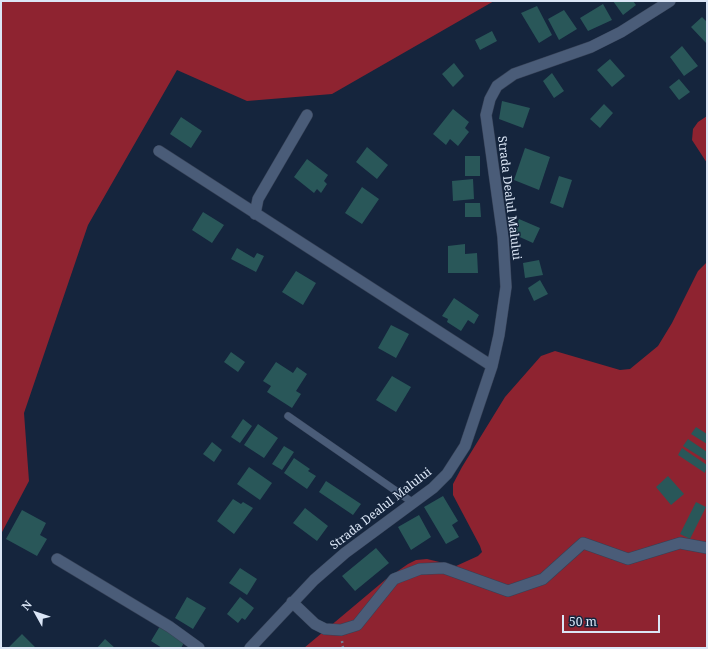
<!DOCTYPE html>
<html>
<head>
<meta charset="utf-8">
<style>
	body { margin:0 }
	#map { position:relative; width:708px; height:649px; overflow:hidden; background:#15253d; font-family:"Noto Serif",serif }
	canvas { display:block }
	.frame { position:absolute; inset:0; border:2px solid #dbe6f6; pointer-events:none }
	.north { position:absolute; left:16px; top:593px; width:40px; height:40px; -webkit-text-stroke:3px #15253d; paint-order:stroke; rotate:310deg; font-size:11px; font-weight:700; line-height:16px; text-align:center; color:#dbe6f6 }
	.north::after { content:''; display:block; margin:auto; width:14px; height:18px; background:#dbe6f6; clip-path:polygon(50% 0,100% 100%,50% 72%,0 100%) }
	.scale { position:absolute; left:562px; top:615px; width:98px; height:18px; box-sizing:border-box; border:2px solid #dbe6f6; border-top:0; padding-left:5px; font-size:12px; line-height:14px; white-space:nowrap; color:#dbe6f6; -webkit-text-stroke:3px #15253d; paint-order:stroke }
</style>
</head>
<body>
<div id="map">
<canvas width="708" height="649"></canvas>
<div class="frame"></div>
<div class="north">N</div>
<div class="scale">50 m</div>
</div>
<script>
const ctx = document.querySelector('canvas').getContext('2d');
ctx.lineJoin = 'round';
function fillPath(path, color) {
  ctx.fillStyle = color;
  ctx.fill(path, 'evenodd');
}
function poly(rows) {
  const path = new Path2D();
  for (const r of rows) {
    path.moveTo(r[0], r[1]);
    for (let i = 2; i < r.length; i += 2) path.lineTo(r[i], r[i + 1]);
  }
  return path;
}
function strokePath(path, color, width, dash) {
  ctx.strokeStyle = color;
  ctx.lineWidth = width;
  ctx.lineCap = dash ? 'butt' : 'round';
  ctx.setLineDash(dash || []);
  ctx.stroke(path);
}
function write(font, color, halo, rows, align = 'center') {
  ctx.font = font + ' "Noto Serif",serif';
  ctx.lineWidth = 3;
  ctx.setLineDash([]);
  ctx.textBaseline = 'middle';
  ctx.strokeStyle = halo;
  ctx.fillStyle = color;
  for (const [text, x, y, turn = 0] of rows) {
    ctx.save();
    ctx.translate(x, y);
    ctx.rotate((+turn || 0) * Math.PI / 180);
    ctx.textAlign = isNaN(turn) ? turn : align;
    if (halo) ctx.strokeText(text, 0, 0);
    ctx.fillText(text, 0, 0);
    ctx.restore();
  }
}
fillPath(poly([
	[1,1,494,1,332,94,247,101,177,70,88,225,24,413,29,481,1,534],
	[707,116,707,163,692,140,693,129,698,122],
	[707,262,707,648,304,648,385,580,408,564,416,560,427,559,456,566,478,556,482,552,480,546,453,495,453,484,462,467,505,397,541,356,555,351,620,370,630,369,658,346,672,323,698,271]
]), '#8e2330');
fillPath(poly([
	[613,1,633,1,636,5,623,15],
	[603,4,612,20,588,31,580,18],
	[537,6,552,35,539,43,521,13],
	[564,10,577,29,559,40,548,19],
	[702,17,707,22,707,44,691,27],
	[492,31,497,41,480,50,475,40],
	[682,46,698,66,684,76,670,57],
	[610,59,625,76,612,87,597,70],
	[454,63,464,76,453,87,442,74],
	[552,73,564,91,554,98,543,81],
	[679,79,690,92,679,100,669,87],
	[502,101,530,108,523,128,499,119],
	[604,104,613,113,600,128,590,119],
	[453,109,469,122,465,128,469,132,458,146,450,139,446,145,433,134],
	[181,117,202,131,191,148,170,134],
	[367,147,388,165,377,179,356,162],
	[525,148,550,157,539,190,514,180],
	[465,156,480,156,480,176,465,176],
	[307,159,328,175,324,181,327,184,321,193,317,189,314,193,294,177],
	[559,176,572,180,563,208,550,203],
	[473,179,474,199,453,201,452,181],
	[362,187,379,199,362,224,345,213],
	[465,203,480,203,481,217,465,217],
	[203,212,224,225,212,243,192,230],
	[519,219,540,228,533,243,513,234],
	[465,244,465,254,477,253,478,273,448,273,448,246],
	[237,248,254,258,257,253,264,256,256,272,231,259],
	[539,260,543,275,525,278,523,263],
	[296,271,316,283,303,305,282,292],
	[540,280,548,294,534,301,528,288],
	[454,298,479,315,474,324,468,320,461,331,447,322,448,319,442,316],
	[391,325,409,334,396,358,378,348],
	[231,352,245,362,238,372,224,362],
	[276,362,293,373,297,367,307,374,296,391,301,394,292,408,267,392,271,386,263,381],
	[392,376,411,387,396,412,376,400],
	[243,419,252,426,240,443,231,437],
	[258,424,278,438,264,458,244,445],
	[696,427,707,434,707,444,691,434],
	[688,439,707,452,707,461,683,446],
	[212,442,222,450,214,462,203,454],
	[284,446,294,452,282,470,272,464],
	[682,448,707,465,705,473,678,455],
	[294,458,310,469,308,471,316,476,307,489,284,473],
	[249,467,272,483,260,500,237,484],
	[668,476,684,494,671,505,656,487],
	[326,481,361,504,353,515,319,492],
	[443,496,458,521,452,525,459,537,446,544,424,507],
	[233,499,241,504,243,502,253,508,234,534,217,521],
	[696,502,706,507,690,539,680,534],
	[305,508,328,526,317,541,293,523],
	[22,510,46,523,40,535,47,539,37,556,6,539],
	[419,515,431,537,411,550,398,527],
	[376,548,389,563,355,591,342,576],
	[240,568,257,579,247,595,229,583],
	[187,597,206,608,193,629,175,618],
	[240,597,254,608,245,620,242,618,238,623,227,614],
	[160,626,185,641,181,648,162,648,151,641],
	[22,634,35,647,34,648,8,648],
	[105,639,115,648,97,648]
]), '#295759');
const service = poly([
	[288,416,412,502]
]);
const minor = poly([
	[159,151,492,366],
	[255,214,258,199,307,115],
	[57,559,170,627,199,648],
	[292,602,315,624,325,629,341,630,357,625,394,579,420,569,444,568,508,591,543,579,583,543,628,559,680,543,707,548],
	[250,648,314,580,345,553,433,488,447,474,465,446,492,366,499,335,506,287,503,237,486,115,490,99,497,86,514,74,591,47,621,32,670,1]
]);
strokePath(service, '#364156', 8);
strokePath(minor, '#364156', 12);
strokePath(poly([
	[342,641,343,648]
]), '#727f93', 2.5, [2, 3]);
strokePath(service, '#4a5c78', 7);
strokePath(minor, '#4a5c78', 11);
write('12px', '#dbe6f6', '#15253d', [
	["Strada Dealul Malului",509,198,83],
	["Strada Dealul Malului",381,509,-38]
]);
</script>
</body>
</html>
